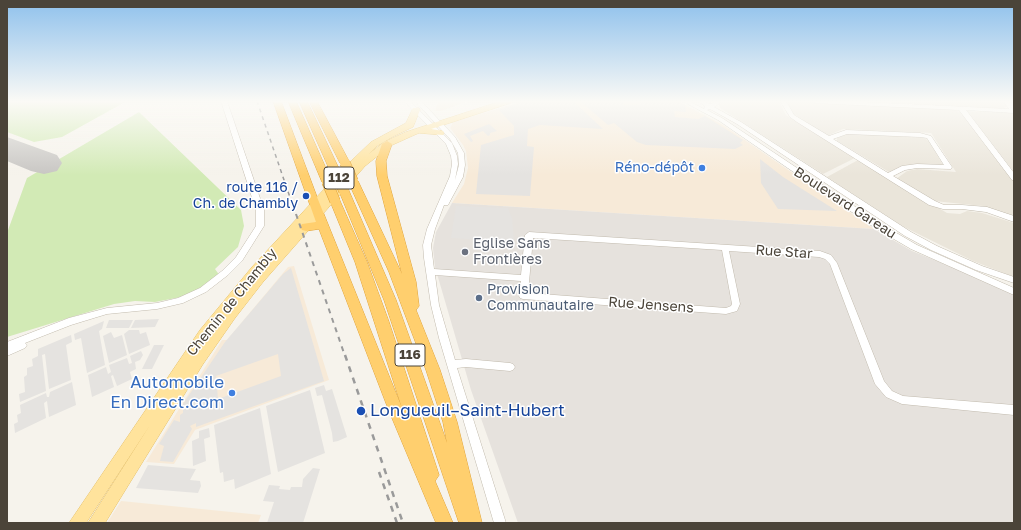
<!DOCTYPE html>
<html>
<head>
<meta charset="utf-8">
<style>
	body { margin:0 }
	#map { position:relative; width:1021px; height:530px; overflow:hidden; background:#f6f3ec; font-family:"Golos Text",sans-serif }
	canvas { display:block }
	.frame { position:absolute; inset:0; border:8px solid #4b4439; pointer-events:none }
</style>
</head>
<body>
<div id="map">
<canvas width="1021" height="530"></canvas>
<div class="frame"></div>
</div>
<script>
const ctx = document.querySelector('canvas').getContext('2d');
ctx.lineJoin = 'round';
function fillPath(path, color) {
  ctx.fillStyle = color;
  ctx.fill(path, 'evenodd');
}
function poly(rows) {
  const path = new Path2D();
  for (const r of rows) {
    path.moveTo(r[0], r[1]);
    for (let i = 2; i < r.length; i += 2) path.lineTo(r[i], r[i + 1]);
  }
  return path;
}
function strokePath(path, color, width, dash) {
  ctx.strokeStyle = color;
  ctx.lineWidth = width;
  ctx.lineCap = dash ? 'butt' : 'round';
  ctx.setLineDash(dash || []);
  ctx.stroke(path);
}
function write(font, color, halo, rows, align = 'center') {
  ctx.font = font + ' "Golos Text",sans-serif';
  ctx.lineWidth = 3;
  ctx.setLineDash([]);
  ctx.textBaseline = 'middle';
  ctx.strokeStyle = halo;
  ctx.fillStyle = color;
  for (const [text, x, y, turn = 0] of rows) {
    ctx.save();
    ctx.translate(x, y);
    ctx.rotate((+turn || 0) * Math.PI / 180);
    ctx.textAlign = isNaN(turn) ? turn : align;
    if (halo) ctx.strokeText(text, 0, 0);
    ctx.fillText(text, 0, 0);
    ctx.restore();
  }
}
fillPath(poly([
	[724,101,779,101,786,115,855,158,823,174,720,108,719,104],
	[793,101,951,109,961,112,1014,182,1014,216,983,206,934,201,896,179,907,171,917,169,956,172,931,133,843,129,827,136,791,112,787,103,788,102],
	[855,101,1002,101,1007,106,1004,108,997,108],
	[967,111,1012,113,1014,115,1014,172],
	[850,133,924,138,929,141,943,165,939,166,908,165,889,172,837,141,837,138],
	[858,160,947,213,960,214,967,211,982,213,1014,223,1014,277,973,261,902,226,827,177]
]), '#eae5da');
fillPath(poly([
	[438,101,470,101,441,111,435,111],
	[523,101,678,101,723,125,874,229,452,203,464,184,468,168,466,151,463,145,450,128,453,122],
	[294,266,329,380,195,430,174,464,146,462,222,340,227,340,288,267],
	[121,501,261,515,258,523,107,523]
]), '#f7ead8');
fillPath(poly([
	[452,203,874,229,912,251,1014,292,1014,523,518,523,471,390,435,267,433,248,436,232]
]), '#e6e2dd');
fillPath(poly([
	[7,101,127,101,62,137,34,142,7,132],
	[139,112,241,210,244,226,238,247,215,269,220,276,208,285,181,297,155,302,135,301,114,304,7,337,7,233,27,178]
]), '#d2eab5');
fillPath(poly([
	[525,101,573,101,603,129,540,125,528,129,527,146,534,147,530,196,476,194,481,145,514,135,514,126,499,110],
	[580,101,623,101,623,105,640,105,640,101,673,101,685,105,686,112,674,111,675,117,698,119,705,116,743,140,740,143,743,145,735,149,646,145,637,142,614,123,608,125],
	[489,124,497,131,490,133,490,135,488,136,483,131,470,136,473,141,471,142,464,134],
	[760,159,783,177,837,211,778,209,761,183],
	[456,206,508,208,512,218,514,242,451,238],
	[291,268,324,381,196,427,196,423,190,426,192,429,173,462,160,461,164,446,159,444,174,420,180,422,180,415,183,413,183,404,225,342,283,274],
	[278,354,281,376,218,399,216,376],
	[159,319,155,327,131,328,135,320],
	[109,320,133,320,129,328,106,328],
	[104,321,102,329,99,331,105,365,87,373,81,338,75,340,74,334],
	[129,330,139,330,140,334,146,332,150,345,129,354,124,334],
	[111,332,114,338,122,335,127,355,109,363,103,336],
	[71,335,72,342,66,345,71,380,49,389,45,354,42,355,46,391,20,402,19,394,25,392,24,377,27,375,27,368,33,366,32,359,38,356,38,349],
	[154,345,164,345,152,369,142,369],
	[141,351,143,355,140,360,135,362,136,369,130,372,132,379,117,386,113,375,111,376,114,387,92,397,88,375,106,367,108,374,111,372,109,365,127,358,129,364,132,363,130,356],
	[72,382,76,405,49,417,47,401,44,403,46,418,15,433,14,424,18,422,17,415,21,413,20,405,46,393,47,397,49,397,50,392],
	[324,385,326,391,332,389,347,437,338,441,333,442,332,433,322,395,317,396,315,388],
	[310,390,325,453,278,472,266,406],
	[260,408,271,474,235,489,234,479,224,482,223,472,220,473,214,425],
	[209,428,210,437,204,439,206,461,193,466,192,441,199,438,199,431],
	[148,465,196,469,190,480,200,481,201,486,198,493,136,488],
	[313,468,320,469,303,523,267,523,274,502,263,501,269,485,280,486,279,489,290,490,291,487,302,487,303,479]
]), '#e5e3e0');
fillPath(poly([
	[7,137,57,155,62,163,57,171,44,174,31,171,7,161,7,137]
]), '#c8c6c3');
const minor = poly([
	[221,101,227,101,264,210,264,226,242,261,228,275,206,292,183,303,157,309,107,314,71,325,25,343,27,345,25,348,7,356,7,342,69,318,107,308,157,303,178,298,200,288,222,271,236,257,256,226,256,210,221,101],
	[404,101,410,101,452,143,457,156,458,164,455,180,459,165,458,153,450,139,415,101,421,101,455,137,464,153,465,165,463,177,448,205,444,205,435,229,431,245,434,269,521,275,525,235,529,232,820,251,831,255,837,263,884,381,892,391,903,396,1014,405,1014,415,902,404,886,397,875,384,830,264,825,259,819,257,729,251,740,304,737,311,726,314,523,299,520,298,519,296,521,281,435,275,439,305,455,360,466,359,510,363,513,364,515,367,513,370,510,371,466,367,457,368,506,523,494,523,439,338,431,305,424,258,423,245,427,229,450,176,452,164,451,156,446,144,404,101],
	[533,238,722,250,732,304,731,306,726,308,528,293,533,238],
	[682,101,689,101,704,109,705,106,697,101,704,101,710,104,716,101,723,101,714,107,741,122,911,232,937,246,982,266,1014,277,1014,283,976,270,931,250,905,236,737,124,710,109,707,110,722,118,881,224,917,245,1014,288,1014,295,911,249,875,228,718,120,682,101],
	[780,101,786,101,794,115,829,136,846,130,920,133,931,136,952,167,951,169,917,168,905,170,893,176,935,201,944,205,962,205,987,207,1014,216,1014,222,986,212,962,209,943,209,929,205,797,122,790,117,780,101],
	[847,134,920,137,927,138,944,165,917,164,902,166,888,173,833,139,847,134],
	[812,101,845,101,1009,109,1003,101,1009,101,1014,107,1014,113,966,110,1014,173,1014,180,1012,180,959,110,815,103,812,101]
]);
const major = poly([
	[501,101,512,101,511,103,431,129,443,131,444,133,443,135,419,133,412,136,390,146,365,166,263,282,235,318,203,364,105,523,88,523,150,425,86,523,69,523,200,330,252,267,328,185,334,185,336,187,350,171,345,171,343,169,345,167,371,142,406,123,413,108,419,108,420,110,413,127,392,137,377,146,369,154,384,142,406,132,501,101]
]);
const highway = poly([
	[273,101,281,101,317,197,402,408,355,262,330,201,331,198,335,197,339,198,340,201,367,262,389,322,439,475,435,481,453,523,436,523,389,411,319,229,306,231,302,230,300,227,302,224,316,222,273,101],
	[288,101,296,101,332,182,331,184,327,185,322,182,288,101],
	[299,101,307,101,341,173,340,175,332,175,331,173,299,101],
	[309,101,317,101,350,163,349,165,345,166,340,163,309,101],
	[387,141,392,144,386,161,387,176,416,282,419,306,416,310,440,370,457,422,482,523,459,523,384,300,339,191,340,188,344,187,348,188,349,191,396,300,447,443,443,422,426,370,389,272,348,181,353,178,358,181,402,274,377,176,376,161,382,144,387,141]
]);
strokePath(minor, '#c2bbae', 1);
strokePath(major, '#e6c16a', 1);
strokePath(highway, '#e0a43c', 1);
fillPath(minor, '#fff');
fillPath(major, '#ffe39c');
fillPath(highway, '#ffcf6e');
strokePath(poly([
	[257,101,296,215]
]), '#9a9a9a', 1.5, [4, 4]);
strokePath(poly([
	[296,214,345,356]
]), '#9a9a9a', 2, [5, 5]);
strokePath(poly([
	[345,355,403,523],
	[379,472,397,523]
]), '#9a9a9a', 2.5, [6, 6]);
const highwayBridge = poly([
	[345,163,353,181],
	[336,173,344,191],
	[327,182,335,201]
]);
strokePath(highwayBridge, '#e0a43c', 11, []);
strokePath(highwayBridge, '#ffcf6e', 10);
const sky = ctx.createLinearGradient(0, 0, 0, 175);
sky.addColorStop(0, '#8fc1ec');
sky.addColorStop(0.58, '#fbfaf6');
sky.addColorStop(1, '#fbfaf600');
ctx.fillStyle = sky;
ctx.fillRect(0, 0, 1021, 175);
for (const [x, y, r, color] of [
	[702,168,4,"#3f7fe0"],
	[306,196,4,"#1a4fb4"],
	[465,252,4,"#6b7280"],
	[479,298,4,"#5c6f8a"],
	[232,393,4,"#3f7fe0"],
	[361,411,5,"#1a4fb4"]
]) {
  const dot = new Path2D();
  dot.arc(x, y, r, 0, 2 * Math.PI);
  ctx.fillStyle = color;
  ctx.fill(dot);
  strokePath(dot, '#fff', 1.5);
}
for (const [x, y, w] of [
	[339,178,30],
	[410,355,30]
]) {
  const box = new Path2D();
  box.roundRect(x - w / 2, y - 11, w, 22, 3);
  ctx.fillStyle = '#fff';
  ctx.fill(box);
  strokePath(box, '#4b4439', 1);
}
write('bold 13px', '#4b4439', null, [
	["112",339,178],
	["116",410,355]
]);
write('14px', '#366cbe', '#fff', [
	["Réno-dépôt",694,168]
], 'right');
write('14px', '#164399', '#fff', [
	["route 116 /",298,188],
	["Ch. de Chambly",298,204]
], 'right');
write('14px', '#4b4439', '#fff', [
	["Boulevard Gareau",845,203,33],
	["Rue Star",784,252,4],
	["Chemin de Chambly",232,302,-51],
	["Rue Jensens",651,305,4]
]);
write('14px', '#5b616d', '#fff', [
	["Eglise Sans",473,244],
	["Frontières",473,260]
], 'left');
write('14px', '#4e5e75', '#fff', [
	["Provision",487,290],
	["Communautaire",487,306]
], 'left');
write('17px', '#366cbe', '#fff', [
	["Automobile",224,383],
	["En Direct.com",224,403]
], 'right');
write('17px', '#164399', '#fff', [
	["Longueuil–Saint-Hubert",370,411]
], 'left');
</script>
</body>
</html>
